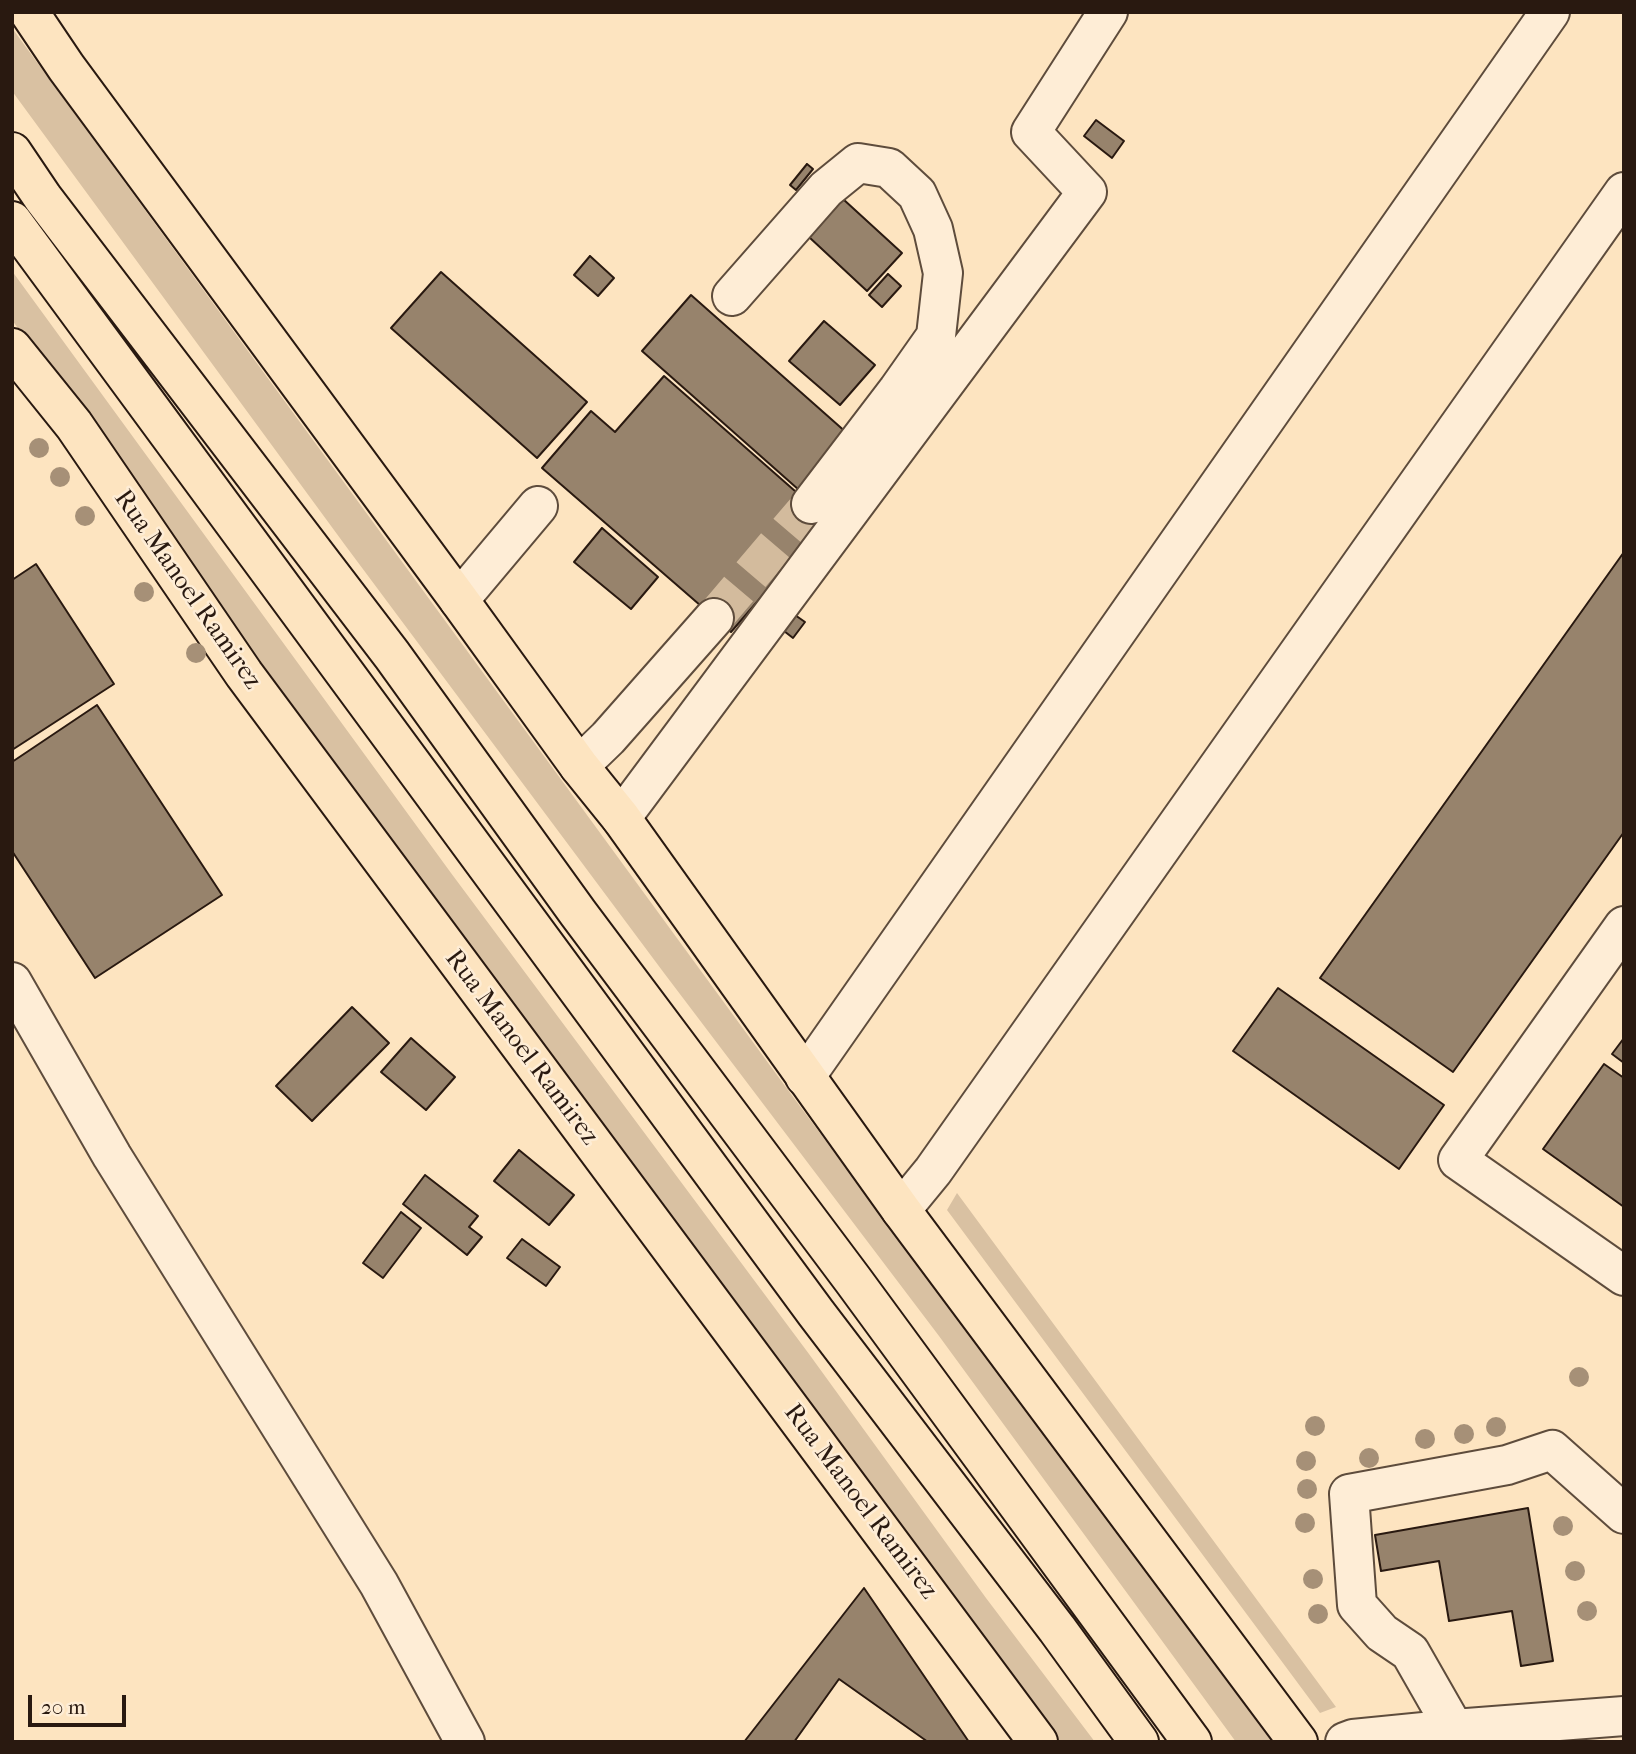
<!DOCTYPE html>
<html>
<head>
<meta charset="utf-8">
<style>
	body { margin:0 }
	#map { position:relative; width:1636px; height:1754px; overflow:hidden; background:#fde4c0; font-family:"IM FELL French Canon",serif }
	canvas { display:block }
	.frame { position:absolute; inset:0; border:14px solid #291910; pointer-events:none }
	.scale { position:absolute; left:28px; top:1695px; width:98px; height:32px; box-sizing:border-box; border:4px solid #291910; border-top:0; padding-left:9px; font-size:21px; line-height:24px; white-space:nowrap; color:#291910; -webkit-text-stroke:5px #feedd6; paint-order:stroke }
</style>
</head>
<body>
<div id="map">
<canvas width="1636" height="1754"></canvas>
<div class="frame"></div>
<div class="scale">20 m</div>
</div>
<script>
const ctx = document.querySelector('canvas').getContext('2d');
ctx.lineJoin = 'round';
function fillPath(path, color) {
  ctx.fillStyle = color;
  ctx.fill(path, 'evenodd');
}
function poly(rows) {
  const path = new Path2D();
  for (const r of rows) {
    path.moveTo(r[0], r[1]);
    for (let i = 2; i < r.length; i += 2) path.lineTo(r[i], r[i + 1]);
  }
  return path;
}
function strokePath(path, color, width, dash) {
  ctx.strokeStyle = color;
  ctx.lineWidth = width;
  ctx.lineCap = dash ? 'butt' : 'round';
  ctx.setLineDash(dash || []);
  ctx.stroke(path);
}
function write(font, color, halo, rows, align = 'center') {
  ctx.font = font + ' "IM FELL French Canon",serif';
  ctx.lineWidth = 5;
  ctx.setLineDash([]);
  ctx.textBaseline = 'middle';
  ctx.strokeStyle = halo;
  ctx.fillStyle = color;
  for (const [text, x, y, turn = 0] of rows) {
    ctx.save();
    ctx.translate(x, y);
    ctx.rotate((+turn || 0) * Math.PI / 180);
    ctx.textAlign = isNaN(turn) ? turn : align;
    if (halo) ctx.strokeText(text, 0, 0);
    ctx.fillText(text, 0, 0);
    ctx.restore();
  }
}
fillPath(poly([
	[12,28,785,1086,1272,1742,1236,1742,939,1336,664,973,345,545,12,91],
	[12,271,451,873,809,1354,986,1598,1095,1742,1059,1742,355,791,12,320],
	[957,1193,1336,1707,1320,1713,947,1210]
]), '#d9c1a2');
const building = poly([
	[1096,120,1124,141,1112,158,1084,136,1096,120],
	[807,164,813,169,796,190,790,185,807,164],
	[843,199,902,253,867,291,809,237,843,199],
	[590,256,614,278,598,296,574,275,590,256],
	[441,272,587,402,537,458,391,328,441,272],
	[888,274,901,286,882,307,869,295,888,274],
	[691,295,848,434,799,490,642,351,691,295],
	[824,321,875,365,840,405,789,361,824,321],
	[664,376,828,520,731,632,542,468,591,411,615,432,664,376],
	[602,528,658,577,631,609,574,562,602,528],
	[1624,552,1624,832,1453,1072,1320,978,1624,552],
	[36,564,114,684,12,750,12,580,36,564],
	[795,615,805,622,793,638,784,631,795,615],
	[97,705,222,895,95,978,12,851,12,762,97,705],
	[1278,988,1444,1105,1399,1169,1233,1051,1278,988],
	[352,1007,389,1043,312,1121,276,1086,352,1007],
	[411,1038,455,1077,426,1110,381,1072,411,1038],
	[1624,1038,1624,1063,1612,1054,1624,1038],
	[1604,1064,1624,1078,1624,1207,1543,1149,1604,1064],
	[519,1150,574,1195,549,1225,494,1181,519,1150],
	[425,1175,478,1216,469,1227,482,1237,467,1255,403,1204,425,1175],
	[401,1212,421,1228,383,1278,363,1263,401,1212],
	[522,1239,560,1267,546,1286,507,1258,522,1239],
	[1528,1508,1553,1661,1521,1666,1512,1611,1449,1621,1439,1561,1381,1571,1375,1535,1528,1508],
	[864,1588,969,1742,744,1742,864,1588],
	[839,1679,928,1742,794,1742,839,1679]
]);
fillPath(building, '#97836c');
strokePath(building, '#291910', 2);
strokePath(poly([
	[714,618,811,504]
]), '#d3bb9d', 38, [38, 19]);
const minor = poly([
	[732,296,826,189,858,163,889,168,917,194,933,229,943,273,936,336,898,390,811,504],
	[459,600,538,506],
	[579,766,608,738,714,618],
	[621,818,1087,192,1031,132,1108,12],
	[1624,926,1458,1160,1624,1276],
	[12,982,112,1156,379,1584,465,1742],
	[805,1077,1550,12],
	[901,1210,933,1171,1624,192],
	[1454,1729,1410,1652,1382,1633,1357,1605,1349,1494,1507,1465,1552,1450,1624,1514],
	[1345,1742,1353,1739,1454,1729,1624,1716]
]);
const major = poly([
	[29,12,66,67,459,600,579,766,621,818,901,1210,1298,1742],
	[12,348,74,425,244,674,1038,1742]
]);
const highway = poly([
	[12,152,43,198,392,655,578,913,853,1280,1192,1742],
	[12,221,816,1313,1057,1629,1139,1742]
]);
strokePath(minor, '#5e4c3c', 42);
strokePath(major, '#291910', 42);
strokePath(highway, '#291910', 42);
strokePath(minor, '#feedd6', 38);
strokePath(major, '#fde4c0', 38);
strokePath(highway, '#fde4c0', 38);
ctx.fillStyle = '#a69077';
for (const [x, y] of [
	[39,448],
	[60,477],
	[85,516],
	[144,592],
	[196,653],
	[1579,1377],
	[1315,1426],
	[1496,1427],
	[1464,1434],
	[1425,1439],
	[1369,1458],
	[1306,1461],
	[1307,1489],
	[1305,1523],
	[1563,1526],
	[1575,1571],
	[1313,1579],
	[1587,1611],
	[1318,1614]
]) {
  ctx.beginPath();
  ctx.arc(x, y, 10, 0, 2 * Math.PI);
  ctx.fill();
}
write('26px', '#291910', '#feedd6', [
	["Rua Manoel Ramirez",187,590,55],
	["Rua Manoel Ramirez",521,1048,53],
	["Rua Manoel Ramirez",860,1502,53]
]);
</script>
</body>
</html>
